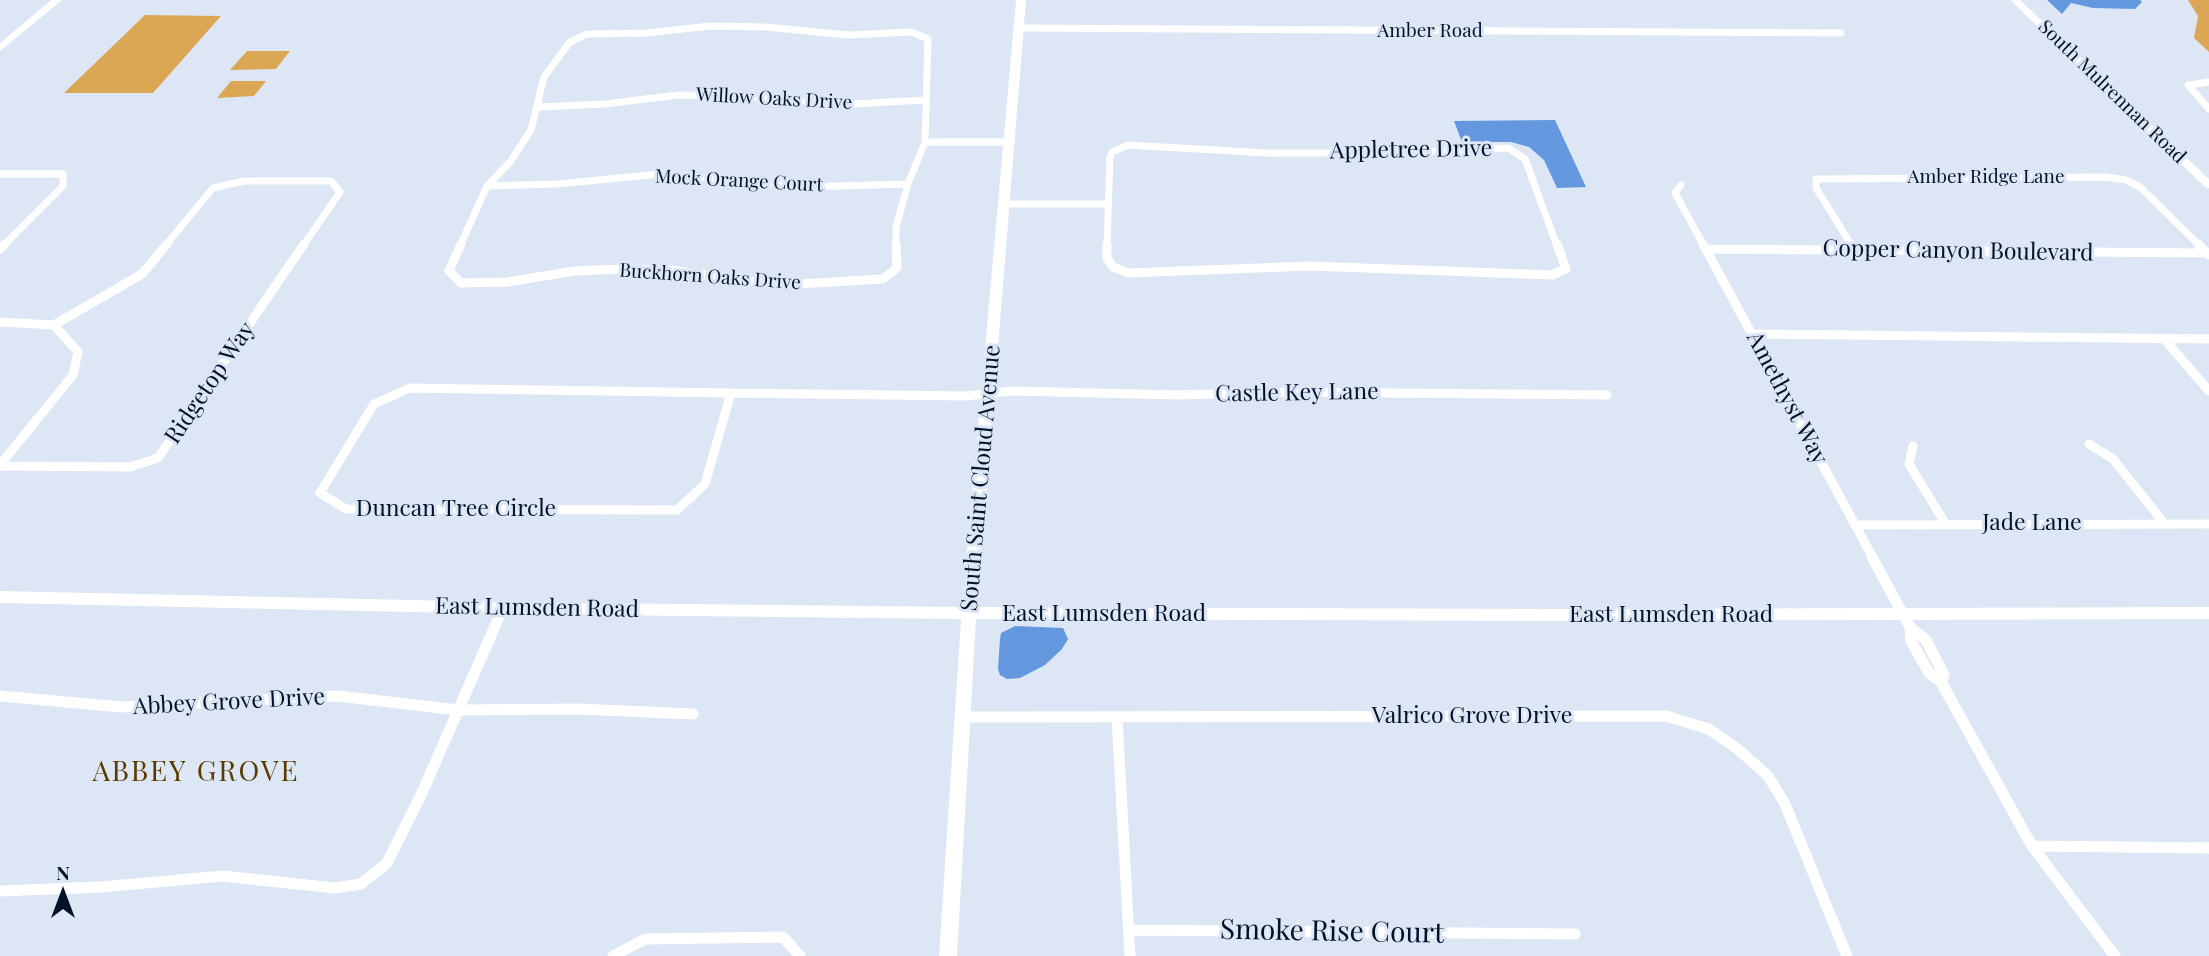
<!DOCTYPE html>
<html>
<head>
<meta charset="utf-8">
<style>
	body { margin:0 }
	#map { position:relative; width:2209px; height:956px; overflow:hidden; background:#dce6f4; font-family:"Playfair Display",serif }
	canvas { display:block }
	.north { position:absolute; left:28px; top:858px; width:70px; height:70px; -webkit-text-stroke:5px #dce6f4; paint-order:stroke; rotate:0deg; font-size:19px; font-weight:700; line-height:28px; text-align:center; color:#021229 }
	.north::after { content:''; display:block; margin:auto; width:24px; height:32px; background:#021229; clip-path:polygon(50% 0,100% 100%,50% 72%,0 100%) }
</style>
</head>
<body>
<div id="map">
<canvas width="2209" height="956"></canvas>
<div class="north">N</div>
</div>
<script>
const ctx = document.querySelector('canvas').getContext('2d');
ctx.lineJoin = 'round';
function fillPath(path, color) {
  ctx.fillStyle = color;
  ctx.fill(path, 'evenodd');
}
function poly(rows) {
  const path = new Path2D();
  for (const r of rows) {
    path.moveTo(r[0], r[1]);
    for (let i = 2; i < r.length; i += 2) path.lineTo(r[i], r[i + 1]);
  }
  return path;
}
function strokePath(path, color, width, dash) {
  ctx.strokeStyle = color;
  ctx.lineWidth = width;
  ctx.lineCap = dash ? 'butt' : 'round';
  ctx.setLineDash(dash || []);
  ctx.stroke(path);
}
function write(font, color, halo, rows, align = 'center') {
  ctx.font = font + ' "Playfair Display",serif';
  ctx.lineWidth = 6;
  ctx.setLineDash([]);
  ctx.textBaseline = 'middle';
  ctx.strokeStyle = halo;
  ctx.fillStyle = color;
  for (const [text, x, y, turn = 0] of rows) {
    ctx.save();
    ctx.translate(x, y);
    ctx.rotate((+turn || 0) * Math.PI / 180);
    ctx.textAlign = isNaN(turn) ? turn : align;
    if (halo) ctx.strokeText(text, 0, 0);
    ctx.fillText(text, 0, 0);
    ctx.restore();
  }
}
fillPath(poly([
	[2188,0,2209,0,2209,52,2194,38,2198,16],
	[145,15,221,16,153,93,64,93],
	[247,51,290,51,276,69,230,70],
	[231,81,266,81,254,96,217,98]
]), '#dca755');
fillPath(poly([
	[2047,0,2140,0,2142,2,2135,9,2093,8,2071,3,2062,14],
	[1555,120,1586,187,1557,188,1544,160,1529,147,1511,142,1462,142,1454,121],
	[1015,626,1063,628,1068,639,1062,649,1045,665,1020,678,1007,679,1000,675,998,669,1000,639,1001,633]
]), '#6398df');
strokePath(poly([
	[1019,28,1841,33],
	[2209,82,2188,85,2209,109],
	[538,107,605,104,678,95,740,96,835,105,926,100],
	[925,142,1009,142],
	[0,174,63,174,63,186,3,246],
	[1681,185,1675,193,1704,246],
	[487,186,558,184,660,174,804,187,908,184],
	[1004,204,1108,204],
	[165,246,213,188,244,181,331,181,340,192,303,246],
	[460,246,487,186,510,162,531,130,544,77,570,42,587,34,648,33,710,26,766,27,848,35,911,32,928,39,925,142,908,184,896,227,896,246],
	[1107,246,1110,158,1112,152,1128,145,1266,153,1395,153,1508,148,1525,159,1557,246],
	[1852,246,1816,188,1816,179,2105,177,2126,180,2140,187,2200,246]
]), '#fff', 7);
strokePath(poly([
	[461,244,449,271,461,283,507,282,575,271,623,269,671,270,780,285,883,279,897,268,896,244],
	[1107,244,1107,258,1113,267,1128,273,1310,266,1552,275,1566,269,1557,244],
	[1703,244,1873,558],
	[1851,244,1855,250],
	[2198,244,2209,255],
	[0,249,5,244],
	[1706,249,2209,253],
	[0,322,54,325],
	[54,325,142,274,167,244],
	[1753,334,2209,339],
	[2165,340,2209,391],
	[410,388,731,393,705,484,677,510,346,509,320,493,374,404,410,388],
	[731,393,965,396,1012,391,1179,395,1291,392,1607,395],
	[2089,444,2113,459,2164,523],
	[1913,446,1909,464,1945,523],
	[0,465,73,375,78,352,54,325],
	[0,466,130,467,158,458,304,244],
	[1856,525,2209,524]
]), '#fff', 9);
strokePath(poly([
	[1872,557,1910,627],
	[1910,627,1926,640,1944,675,1941,682,1929,673,1911,641,1910,627],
	[1941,682,2032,846],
	[0,696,121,707,338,696,458,710,578,709,693,714],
	[961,717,1666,716,1709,729,1739,750,1768,776,1785,804,1847,956],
	[1117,717,1130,956],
	[0,891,101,887,223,876,335,888,361,884,387,863,421,795,503,608],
	[1131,930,1575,934],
	[613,956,645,939,783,937,800,956],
	[2115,956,2032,846,2209,848]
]), '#fff', 11);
fillPath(poly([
	[51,0,62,0,0,51,0,43,51,0],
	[1016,0,1026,0,977,607,1564,609,2209,607,2209,619,1564,621,976,619,957,956,939,956,961,619,503,614,0,603,0,591,503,602,962,607,1016,0],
	[2010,0,2020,0,2209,179,2209,188,2205,187,2010,0]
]), '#fff');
write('19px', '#021229', '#dce6f4', [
	["Amber Road",1430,31],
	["South Mulrennan Road",2112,92,44],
	["Willow Oaks Drive",774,99,3],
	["Amber Ridge Lane",1986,177],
	["Mock Orange Court",739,181,3],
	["Buckhorn Oaks Drive",710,277,4]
]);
write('23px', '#021229', '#dce6f4', [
	["Appletree Drive",1411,150,-1],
	["Copper Canyon Boulevard",1958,251,1],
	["Ridgetop Way",210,383,-56],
	["Castle Key Lane",1297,393,-1],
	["Amethyst Way",1787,398,62],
	["South Saint Cloud Avenue",981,478,-85],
	["Duncan Tree Circle",456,509],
	["Jade Lane",2032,523],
	["East Lumsden Road",537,608,1],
	["East Lumsden Road",1104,614],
	["East Lumsden Road",1671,615],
	["Abbey Grove Drive",229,702,-3],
	["Valrico Grove Drive",1472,716]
]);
ctx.letterSpacing = '2px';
write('28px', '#593b00', '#dce6f4', [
	["ABBEY GROVE",196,772]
]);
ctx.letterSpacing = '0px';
write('28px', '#021229', '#dce6f4', [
	["Smoke Rise Court",1332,932,1]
]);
</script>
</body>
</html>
